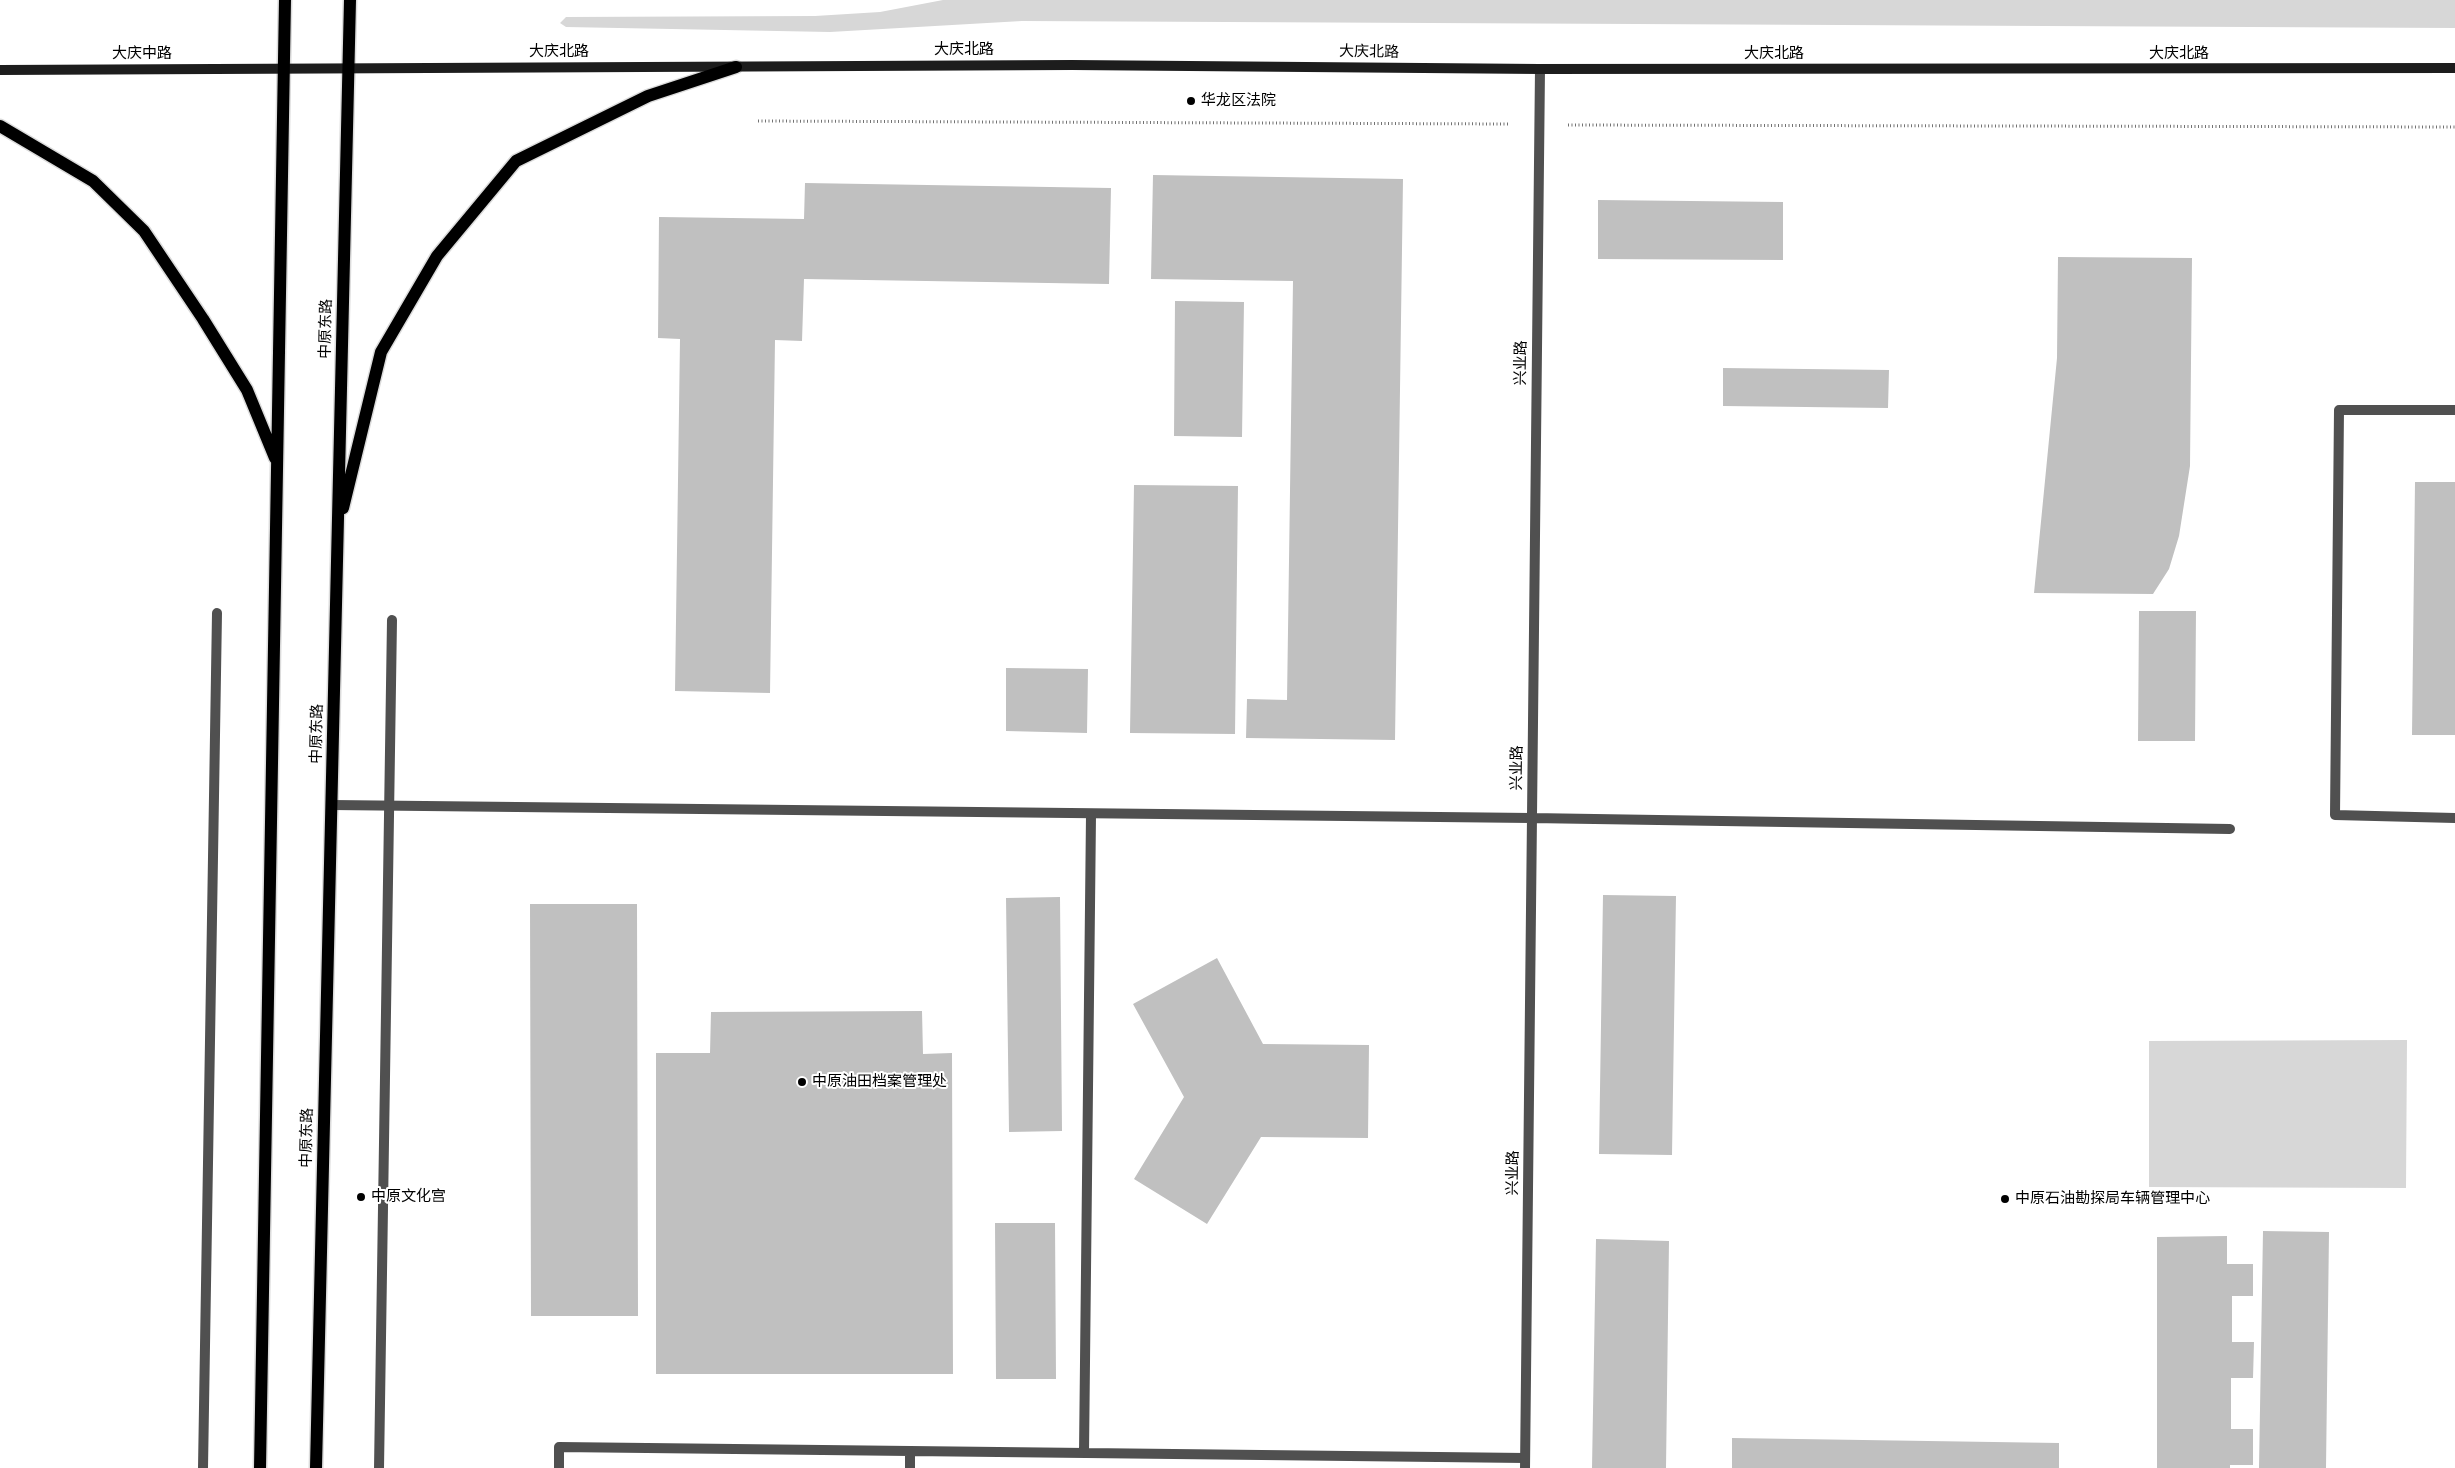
<!DOCTYPE html>
<html>
<head>
<meta charset="utf-8">
<style>
	body { margin:0 }
	canvas { display:block; background:#fff }
</style>
</head>
<body>
<canvas width="2455" height="1468"></canvas>
<script>
const ctx = document.querySelector('canvas').getContext('2d');
ctx.lineJoin = 'round';
function fillPath(path, color) {
  ctx.fillStyle = color;
  ctx.fill(path, 'evenodd');
}
function poly(rows) {
  const path = new Path2D();
  for (const r of rows) {
    path.moveTo(r[0], r[1]);
    for (let i = 2; i < r.length; i += 2) path.lineTo(r[i], r[i + 1]);
  }
  return path;
}
function strokePath(path, color, width, dash) {
  ctx.strokeStyle = color;
  ctx.lineWidth = width;
  ctx.lineCap = dash ? 'butt' : 'round';
  ctx.setLineDash(dash || []);
  ctx.stroke(path);
}
function write(font, color, halo, rows, align = 'center') {
  ctx.font = font + ' Figtree,"Noto Sans SC",sans-serif';
  ctx.lineWidth = 4;
  ctx.setLineDash([]);
  ctx.textBaseline = 'middle';
  ctx.strokeStyle = halo;
  ctx.fillStyle = color;
  for (const [text, x, y, turn = 0] of rows) {
    ctx.save();
    ctx.translate(x, y);
    ctx.rotate((+turn || 0) * Math.PI / 180);
    ctx.textAlign = isNaN(turn) ? turn : align;
    if (halo) ctx.strokeText(text, 0, 0);
    ctx.fillText(text, 0, 0);
    ctx.restore();
  }
}
fillPath(poly([
	[943,0,2455,0,2455,28,1022,21,830,32,566,27,560,23,566,17,815,16,880,12],
	[2407,1040,2406,1188,2149,1187,2149,1041]
]), '#d7d7d7');
fillPath(poly([
	[1153,175,1403,179,1395,740,1246,738,1247,699,1287,700,1293,281,1151,279],
	[805,183,1111,188,1109,284,804,279,802,341,775,340,770,693,675,691,680,339,658,338,659,217,804,219],
	[1598,200,1783,202,1783,260,1598,259],
	[2058,257,2192,258,2190,466,2179,536,2169,569,2153,594,2034,593,2057,358],
	[1175,301,1244,302,1242,437,1174,436],
	[1723,368,1889,370,1888,408,1723,406],
	[2415,482,2455,482,2455,735,2412,735],
	[1134,485,1238,486,1235,734,1130,733],
	[2139,611,2196,611,2195,741,2138,741],
	[1006,668,1088,669,1087,733,1006,731],
	[1603,895,1676,896,1672,1155,1599,1154],
	[1060,897,1062,1131,1009,1132,1006,898],
	[530,904,637,904,638,1316,531,1316],
	[1217,958,1263,1044,1369,1045,1368,1138,1261,1137,1207,1224,1134,1179,1184,1097,1133,1004],
	[922,1011,923,1054,952,1053,953,1374,656,1374,656,1053,710,1053,711,1012],
	[995,1223,1055,1223,1056,1379,996,1379],
	[2263,1231,2329,1232,2326,1468,2259,1468],
	[2227,1236,2227,1264,2253,1264,2253,1296,2232,1296,2232,1342,2254,1342,2253,1378,2231,1378,2231,1429,2253,1429,2253,1465,2230,1465,2230,1468,2157,1468,2157,1237],
	[1596,1239,1669,1241,1666,1468,1592,1468],
	[1732,1438,2059,1443,2059,1468,1732,1468]
]), '#c0c0c0');
const primary = poly([
	[0,126,93,181,144,231,203,319,247,390,275,458],
	[343,508,381,352,437,256,516,161,648,96,736,67],
	[260,1468,285,0],
	[316,1468,350,0]
]);
strokePath(primary, '#dbdbdb', 15);
strokePath(poly([
	[758,121,1509,124],
	[1568,125,2455,127]
]), '#727272', 3, [1, 2.5]);
strokePath(poly([
	[2455,410,2339,410,2335,815,2455,818],
	[910,1451,910,1468],
	[1084,1453,1091,815],
	[203,1468,217,613],
	[379,1468,392,620],
	[559,1468,559,1447,1525,1458]
]), '#505050', 10);
strokePath(poly([
	[332,805,1531,818,2230,829],
	[1525,1468,1540,69]
]), '#505050', 10);
strokePath(poly([
	[0,70,1072,65,1540,69,2455,68]
]), '#1d1d1d', 10);
strokePath(primary, '#000', 12);
for (const [x, y, r, color] of [
	[1191,101,5,"#000"],
	[802,1082,5,"#000"],
	[361,1197,5,"#000"],
	[2005,1199,5,"#000"]
]) {
  const dot = new Path2D();
  dot.arc(x, y, r, 0, 2 * Math.PI);
  ctx.fillStyle = color;
  ctx.fill(dot);
  strokePath(dot, '#fff', 2);
}
write('15px', '#000', '#fff', [
	["大庆北路",964,50],
	["大庆北路",559,52],
	["大庆北路",1369,52,1],
	["大庆中路",142,54],
	["大庆北路",1774,54],
	["大庆北路",2179,54],
	["中原东路",326,329,-89],
	["兴业路",1521,363,-89],
	["中原东路",317,734,-89],
	["兴业路",1517,768,-89],
	["中原东路",307,1138,-89],
	["兴业路",1513,1173,-89]
]);
write('15px', '#000', '#fff', [
	["华龙区法院",1201,101],
	["中原油田档案管理处",812,1082],
	["中原文化宫",371,1197],
	["中原石油勘探局车辆管理中心",2015,1199]
], 'left');
</script>
</body>
</html>
